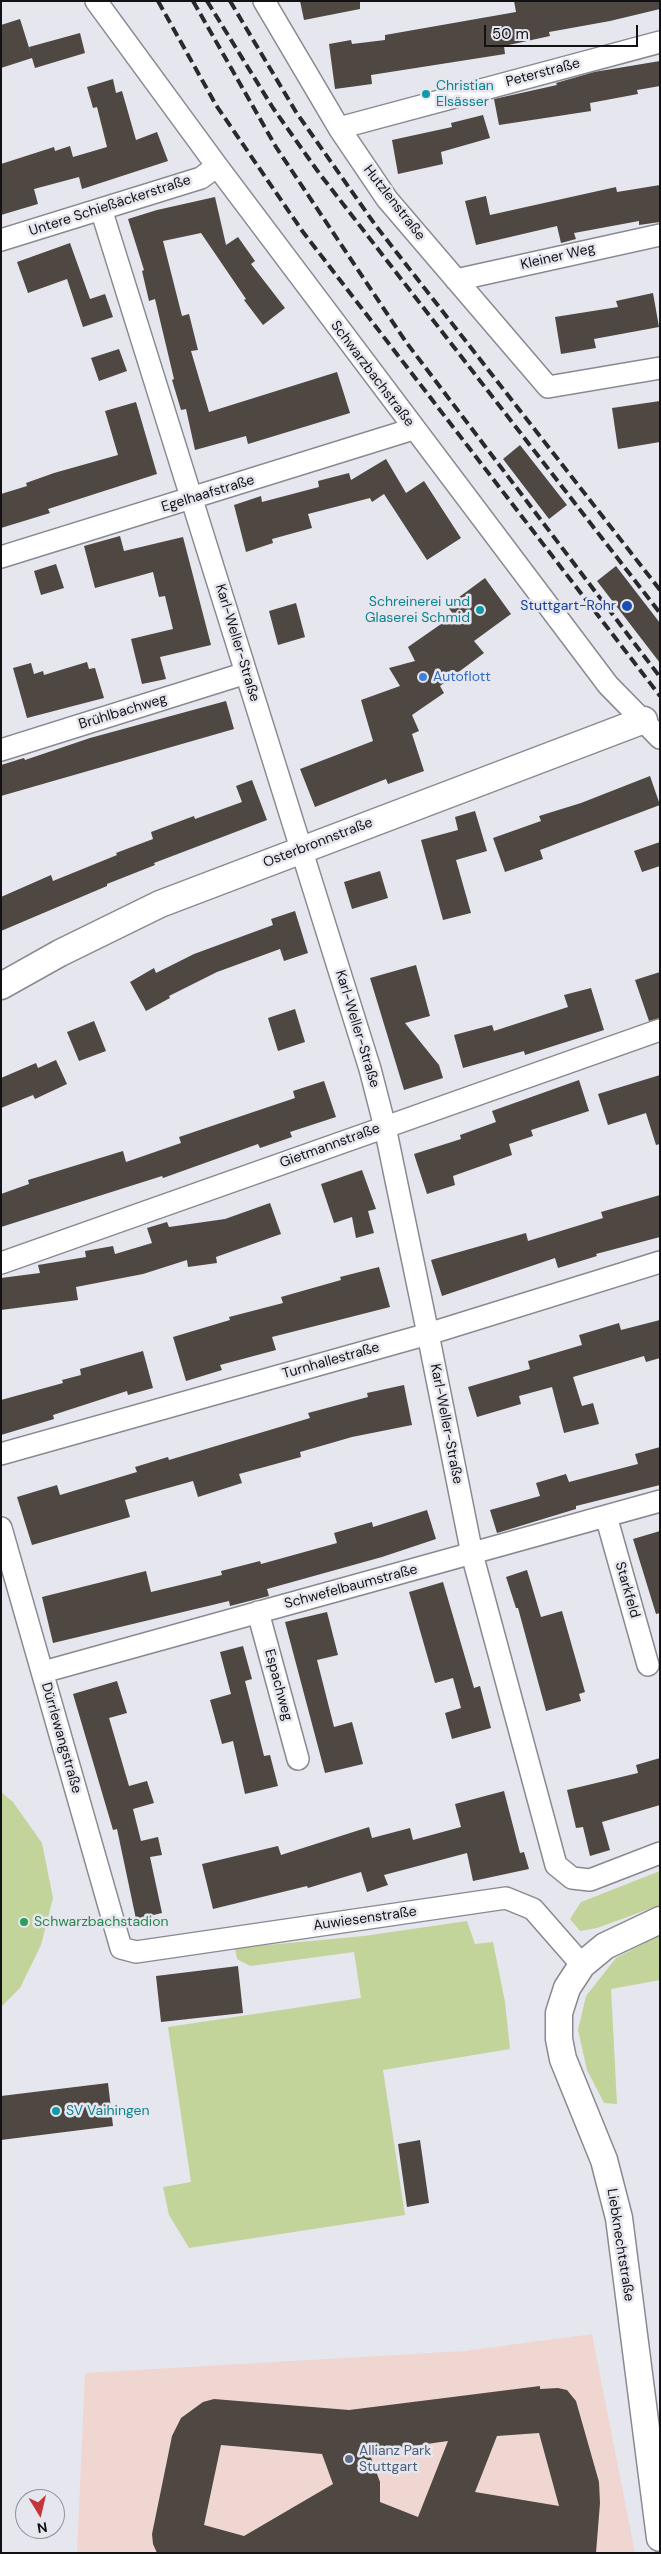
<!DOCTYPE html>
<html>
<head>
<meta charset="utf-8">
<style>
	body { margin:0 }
	#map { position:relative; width:661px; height:2554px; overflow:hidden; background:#e6e6ef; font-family:"DM Sans",sans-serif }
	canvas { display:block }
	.frame { position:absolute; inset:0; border:2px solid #121215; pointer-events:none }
	.north { position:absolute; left:15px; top:2489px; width:50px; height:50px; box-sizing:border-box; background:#e6e6ef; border:1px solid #919198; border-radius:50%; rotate:171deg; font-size:14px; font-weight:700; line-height:20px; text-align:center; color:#121215 }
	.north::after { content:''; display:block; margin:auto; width:18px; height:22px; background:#c43439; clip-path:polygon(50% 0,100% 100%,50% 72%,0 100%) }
	.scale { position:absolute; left:484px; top:25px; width:154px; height:22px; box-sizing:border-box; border:2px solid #121215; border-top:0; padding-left:6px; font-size:15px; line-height:18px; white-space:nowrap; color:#121215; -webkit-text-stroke:4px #e6e6ef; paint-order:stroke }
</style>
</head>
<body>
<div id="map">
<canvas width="661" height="2554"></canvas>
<div class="frame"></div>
<div class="north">N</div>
<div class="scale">50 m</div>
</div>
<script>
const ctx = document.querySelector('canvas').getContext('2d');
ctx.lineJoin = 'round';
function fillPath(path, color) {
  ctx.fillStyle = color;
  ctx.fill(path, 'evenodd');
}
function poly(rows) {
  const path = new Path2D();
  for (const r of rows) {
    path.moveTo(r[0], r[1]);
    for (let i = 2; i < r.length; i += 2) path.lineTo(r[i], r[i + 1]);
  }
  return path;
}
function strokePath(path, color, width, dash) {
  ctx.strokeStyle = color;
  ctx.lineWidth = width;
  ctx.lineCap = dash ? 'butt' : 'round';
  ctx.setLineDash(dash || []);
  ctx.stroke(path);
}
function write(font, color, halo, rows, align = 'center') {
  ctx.font = font + ' "DM Sans",sans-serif';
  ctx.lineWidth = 5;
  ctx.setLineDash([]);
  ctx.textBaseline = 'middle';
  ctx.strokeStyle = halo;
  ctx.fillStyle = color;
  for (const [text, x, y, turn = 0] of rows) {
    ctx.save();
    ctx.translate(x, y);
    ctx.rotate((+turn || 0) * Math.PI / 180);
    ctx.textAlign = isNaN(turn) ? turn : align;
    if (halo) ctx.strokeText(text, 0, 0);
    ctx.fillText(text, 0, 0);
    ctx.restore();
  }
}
fillPath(poly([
	[592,2334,635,2553,77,2553,85,2373,464,2351]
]), '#f0d6d1');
fillPath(poly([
	[1,1792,13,1802,42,1843,53,1898,41,1945,20,1988,1,2007],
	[660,1871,660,1905,597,1928,580,1931,570,1919,581,1902],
	[467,1921,475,1944,493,1942,505,2002,510,2049,383,2070,405,2215,189,2248,169,2215,163,2187,191,2182,168,2027,361,1998,354,1952,250,1966,237,1959,235,1948,364,1936],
	[660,1935,660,1980,611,1989,617,2104,604,2103,587,2070,578,2030,586,1996,616,1958]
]), '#c2d499');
fillPath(poly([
	[300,1,360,1,360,9,304,20],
	[514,1,660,1,660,9,610,21,549,32,550,36,504,46,505,54,371,75,372,84,335,89,329,44,351,40,352,44,385,40,385,35,516,12],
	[20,19,31,54,29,47,80,33,85,53,35,68,32,58,1,68,1,25],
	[660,61,660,86,637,90,638,94,590,103,591,111,499,125,494,99,557,85,556,83,594,72],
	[113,79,116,93,122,91,136,140,157,132,168,161,82,189,79,177,34,189,38,204,1,215,1,164,54,147,55,151,70,146,73,157,107,147,97,107,93,108,87,87],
	[483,115,490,138,441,152,443,164,398,174,392,140,452,127,451,123],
	[660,185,660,222,639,225,639,221,574,233,576,239,561,243,557,226,476,245,465,201,486,196,490,215,616,187,617,192],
	[215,197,226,245,238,237,255,261,251,264,285,308,263,325,244,300,246,299,201,233,163,241,182,316,189,314,198,350,191,351,209,412,337,372,350,413,248,444,246,436,195,450,186,409,181,410,172,380,174,379,155,299,149,301,142,271,144,270,128,219,157,210],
	[70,243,90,299,105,294,113,317,83,327,67,279,28,293,17,262],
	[653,293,659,327,594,339,596,348,561,354,555,317,618,307,616,301],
	[119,349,127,371,99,381,91,358],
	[660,401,660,442,618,449,612,408],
	[136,402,157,474,48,509,50,513,1,528,1,494,27,486,26,483,54,473,118,455,105,411],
	[520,445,567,505,549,519,503,459],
	[386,459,406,493,424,481,461,538,427,560,384,494,372,502,370,498,308,514,312,528,272,539,273,543,246,552,234,505,261,496,262,502,319,487,318,481,349,473,351,480],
	[120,536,124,551,183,537,211,645,160,657,166,679,142,684,131,639,173,629,165,596,159,597,153,572,95,588,84,546],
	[56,564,64,588,41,595,34,571],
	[616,566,660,623,660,663,597,581],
	[485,578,511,614,474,641,484,653,440,686,444,693,412,715,419,731,412,734,424,771,388,784,386,779,315,807,300,769,373,741,361,700,400,686,389,668,415,661,408,647,454,615,447,606],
	[296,603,305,637,278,645,269,611],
	[87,662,89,669,95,668,104,698,27,718,13,668,31,663,34,674,43,671,44,675],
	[226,701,234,729,1,796,1,765,24,758,25,760,90,738],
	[650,776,660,805,540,850,543,859,505,872,493,838,541,821,539,816,581,803],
	[252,780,267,820,154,863,155,865,107,884,107,886,1,931,1,897,51,875,53,881,117,855,116,853,153,839,151,832,194,816,195,819,242,802,236,786],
	[475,811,487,851,456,860,471,913,443,920,421,840,458,830,455,817],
	[660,842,660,866,642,872,634,851],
	[380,871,388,898,352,909,344,882],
	[295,911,308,953,284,961,280,949,217,972,169,996,170,998,146,1011,130,982,154,968,156,973,194,954,273,925,271,919],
	[416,965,430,1016,405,1023,439,1065,443,1078,404,1090,370,978],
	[660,972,660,1018,649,1021,635,980],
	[591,988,604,1030,525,1055,524,1051,463,1068,454,1035,492,1025,494,1031,568,1007,564,995],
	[295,1009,305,1042,278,1051,268,1018],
	[94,1021,106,1051,79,1061,67,1032],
	[56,1060,67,1084,35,1099,33,1095,1,1108,1,1078,36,1063,38,1068],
	[660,1075,660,1144,656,1145,646,1113,608,1125,598,1094],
	[579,1080,589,1111,531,1130,533,1136,509,1144,512,1155,453,1176,455,1185,427,1194,414,1154,461,1139,460,1135,496,1122,492,1111],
	[324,1081,336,1117,290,1132,292,1137,260,1148,258,1144,163,1178,162,1176,1,1227,1,1194,29,1184,28,1180,123,1151,126,1162,181,1143,179,1137,295,1098,293,1091],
	[362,1170,376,1209,368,1211,374,1233,356,1238,352,1217,334,1223,321,1184],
	[660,1195,660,1237,596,1254,597,1256,558,1268,555,1258,442,1296,431,1260,526,1233,528,1241,603,1218,601,1212],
	[270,1203,281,1234,216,1257,217,1263,188,1267,187,1260,143,1274,76,1287,78,1300,1,1310,1,1278,40,1273,38,1265,86,1257,85,1251,113,1246,115,1254,152,1243,147,1228,167,1222,169,1227,225,1219],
	[379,1267,390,1307,272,1337,276,1350,220,1365,222,1370,186,1381,173,1337,230,1320,229,1317,283,1303,281,1297,341,1280,340,1277],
	[660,1320,660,1358,646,1362,644,1356,573,1377,582,1406,593,1403,599,1424,564,1433,552,1387,519,1396,521,1404,477,1417,468,1387,530,1369,528,1361,582,1345,579,1335,619,1323,621,1330],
	[143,1351,153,1388,128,1395,127,1391,53,1415,54,1419,1,1435,1,1400,63,1383,62,1380,81,1375,80,1369],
	[404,1385,412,1425,352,1437,300,1452,301,1457,239,1474,242,1483,198,1497,193,1481,125,1500,130,1517,32,1545,17,1497,57,1485,60,1495,137,1472,135,1467,168,1457,169,1460,310,1418,308,1413,368,1397,367,1393],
	[660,1447,660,1485,576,1506,576,1509,497,1533,490,1510,540,1496,536,1483,566,1474,569,1482,638,1464,635,1454],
	[427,1510,436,1539,382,1557,267,1589,269,1596,230,1606,229,1601,53,1643,42,1597,146,1571,151,1592,222,1575,221,1571,260,1561,261,1564,337,1543,334,1533,372,1522,373,1527],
	[660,1531,660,1613,656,1614,633,1539],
	[527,1570,541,1617,562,1611,585,1692,579,1694,581,1701,546,1711,518,1608,516,1608,506,1577],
	[443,1582,474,1688,480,1686,491,1728,452,1739,445,1713,461,1708,453,1678,435,1683,409,1592],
	[327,1612,338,1655,317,1660,334,1727,352,1722,363,1764,325,1773,285,1622],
	[243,1646,252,1679,245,1681,264,1756,270,1755,278,1786,245,1794,233,1741,222,1744,210,1700,231,1694,220,1652],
	[117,1681,127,1713,109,1718,129,1786,147,1781,154,1803,133,1809,141,1841,158,1837,162,1855,150,1857,162,1913,136,1919,117,1829,113,1830,73,1694],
	[660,1758,660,1805,602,1822,610,1850,590,1856,583,1827,576,1828,567,1790,638,1773,636,1765],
	[504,1791,520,1853,524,1852,529,1869,473,1881,467,1853,384,1875,388,1885,367,1892,361,1872,308,1888,307,1886,213,1909,202,1864,278,1846,281,1855,369,1827,372,1838,410,1828,413,1840,461,1827,455,1804],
	[238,1966,243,2013,161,2022,156,1976],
	[108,2083,113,2126,1,2140,1,2096],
	[420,2140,429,2203,407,2207,398,2144],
	[540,2386,540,2389,558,2388,567,2390,576,2401,599,2482,600,2503,596,2553,157,2553,153,2544,152,2534,172,2436,181,2418,203,2402,214,2399,349,2410],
	[539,2433,559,2506,475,2492,497,2436],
	[448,2441,418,2517,380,2502,380,2482,369,2452],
	[221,2445,322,2454,333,2484,244,2536,204,2525]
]), '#4e4742');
const minor = poly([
	[96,1,217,166,608,685,660,738],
	[264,1,339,128,387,199,548,387,660,368],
	[339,128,660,42],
	[101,209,370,1069,385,1127,428,1334,472,1554,556,1865,572,1878,590,1880,660,1853],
	[1,240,201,178,217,166],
	[456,280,660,235],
	[1,557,413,429],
	[1,750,246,673],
	[1,1263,660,1030],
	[1,1454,428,1334,660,1262],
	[606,1516,648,1665],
	[1,1528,121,1948,136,1952,506,1898,533,1909,582,1965],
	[258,1612,298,1759],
	[43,1672,660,1501]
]);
const tertiary = poly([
	[1,986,60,953,160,904,644,720],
	[660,1920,605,1946,582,1965,567,1988,559,2013,559,2039,563,2059,604,2160,619,2218,660,2538]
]);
strokePath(minor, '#898991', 24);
strokePath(tertiary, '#898991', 29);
strokePath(minor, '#fff', 21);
strokePath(tertiary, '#fff', 26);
strokePath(poly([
	[158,1,216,105,303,232,660,696],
	[193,1,276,147,406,342,660,677],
	[207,1,273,108,319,173,660,613],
	[230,1,296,112,376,226,660,590]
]), '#29292c', 4, [10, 5]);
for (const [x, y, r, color] of [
	[426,94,5,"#0f9aa8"],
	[627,606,6,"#1a4fb4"],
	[480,610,5,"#0f9aa8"],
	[423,677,5,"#3f7fe0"],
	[24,1922,5,"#2e9e5b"],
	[56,2111,5,"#0f9aa8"],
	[349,2459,5,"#5c6f8a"]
]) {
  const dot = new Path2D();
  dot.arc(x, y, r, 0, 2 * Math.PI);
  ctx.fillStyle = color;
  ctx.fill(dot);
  strokePath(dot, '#e6e6ef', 2);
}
write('14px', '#121215', '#e6e6ef', [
	["Peterstraße",543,73,-15],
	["Hutzlenstraße",394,203,52],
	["Untere Schießäckerstraße",110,206,-18],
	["Kleiner Weg",558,257,-13],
	["Schwarzbachstraße",372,374,53],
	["Egelhaafstraße",208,494,-17],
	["Karl-Weller-Straße",237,643,73],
	["Brühlbachweg",123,712,-17],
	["Osterbronnstraße",318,843,-21],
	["Karl-Weller-Straße",357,1029,73],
	["Gietmannstraße",330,1146,-20],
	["Turnhallestraße",331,1361,-16],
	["Karl-Weller-Straße",446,1424,79],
	["Schwefelbaumstraße",351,1587,-15],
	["Starkfeld",627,1590,74],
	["Espachweg",278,1685,75],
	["Dürrlewangstraße",61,1738,74],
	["Auwiesenstraße",365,1919,-8],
	["Liebknechtstraße",620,2245,81]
]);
write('14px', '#0d838f', '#e6e6ef', [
	["Christian",436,86],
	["Elsässer",436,102],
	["Schreinerei und",470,602,"right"],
	["Glaserei Schmid",470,618,"right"],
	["SV Vaihingen",66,2111]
], 'left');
write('14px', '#164399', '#e6e6ef', [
	["Stuttgart-Rohr",616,606]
], 'right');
write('14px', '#366cbe', '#e6e6ef', [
	["Autoflott",433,677]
], 'left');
write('14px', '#27864d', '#e6e6ef', [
	["Schwarzbachstadion",34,1922]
], 'left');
write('14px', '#4e5e75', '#e6e6ef', [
	["Allianz Park",359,2451],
	["Stuttgart",359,2467]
], 'left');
</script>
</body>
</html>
